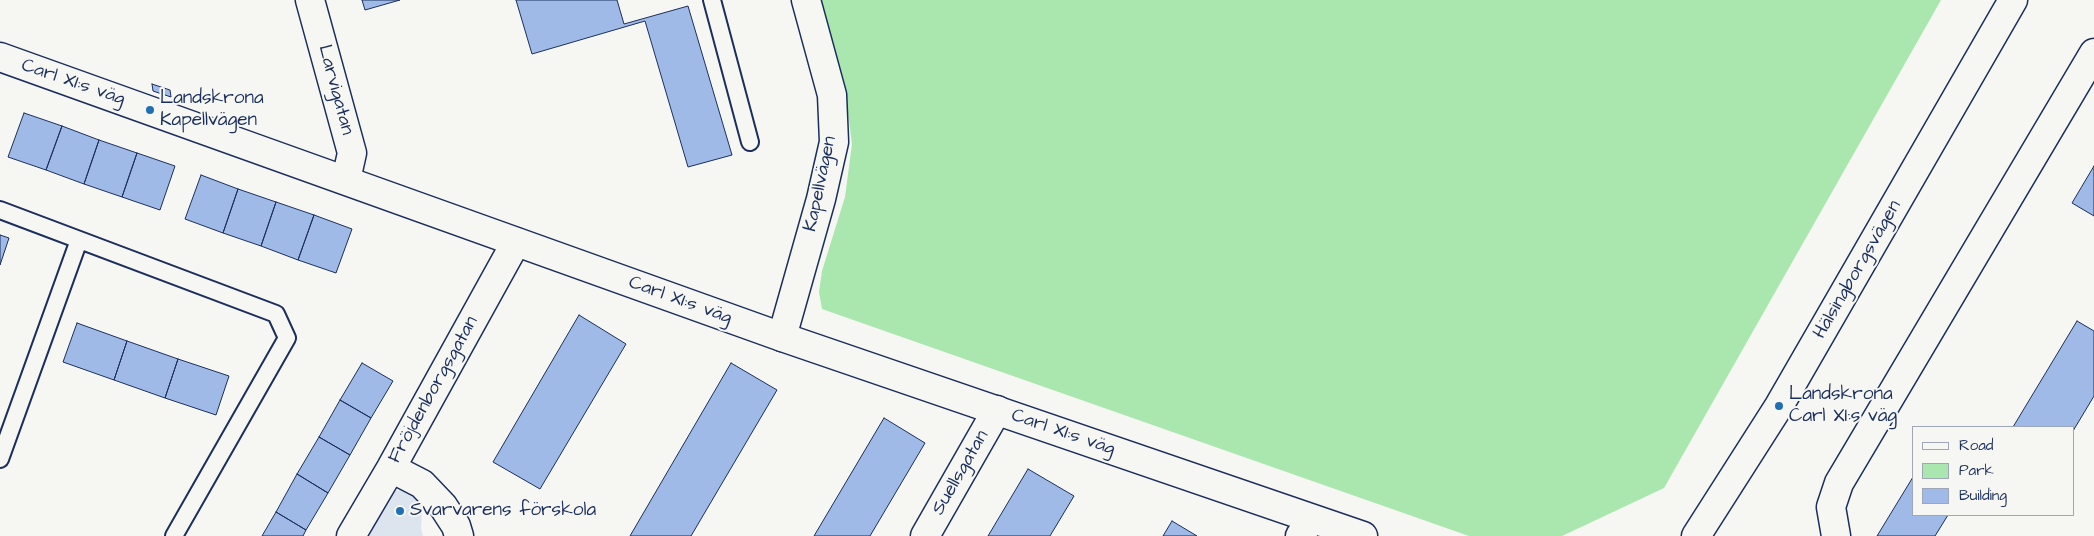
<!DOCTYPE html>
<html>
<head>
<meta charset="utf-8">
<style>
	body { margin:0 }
	#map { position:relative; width:2094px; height:536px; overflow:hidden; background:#f6f6f2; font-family:"Architects Daughter",sans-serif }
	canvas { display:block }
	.legend { position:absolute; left:1912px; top:426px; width:162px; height:90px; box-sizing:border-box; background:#f6f6f2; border:1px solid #9ea6b7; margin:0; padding:6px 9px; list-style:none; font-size:15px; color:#1b2f5e }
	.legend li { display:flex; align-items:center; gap:10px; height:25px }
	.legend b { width:25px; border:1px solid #9ea6b7 }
</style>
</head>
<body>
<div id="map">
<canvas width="2094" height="536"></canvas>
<ul class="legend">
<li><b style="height:6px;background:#f6f6f2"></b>Road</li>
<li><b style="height:14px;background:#a9e7ae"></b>Park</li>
<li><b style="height:14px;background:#9fbae6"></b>Building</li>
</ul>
</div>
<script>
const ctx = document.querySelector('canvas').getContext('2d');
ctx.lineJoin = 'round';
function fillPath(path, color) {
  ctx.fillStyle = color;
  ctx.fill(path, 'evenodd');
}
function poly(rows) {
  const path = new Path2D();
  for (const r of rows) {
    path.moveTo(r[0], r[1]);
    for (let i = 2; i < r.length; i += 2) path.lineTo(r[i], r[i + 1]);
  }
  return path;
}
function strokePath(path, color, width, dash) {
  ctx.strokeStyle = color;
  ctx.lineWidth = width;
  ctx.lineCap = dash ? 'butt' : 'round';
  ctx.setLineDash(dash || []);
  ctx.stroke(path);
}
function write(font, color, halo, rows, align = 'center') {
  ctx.font = font + ' "Architects Daughter",sans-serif';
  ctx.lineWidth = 4;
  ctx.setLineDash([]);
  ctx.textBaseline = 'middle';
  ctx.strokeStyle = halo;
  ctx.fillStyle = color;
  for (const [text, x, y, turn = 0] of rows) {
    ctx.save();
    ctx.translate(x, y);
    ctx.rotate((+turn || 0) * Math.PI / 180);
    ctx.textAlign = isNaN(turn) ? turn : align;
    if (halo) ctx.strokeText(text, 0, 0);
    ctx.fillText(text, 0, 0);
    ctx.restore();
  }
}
fillPath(poly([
	[408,489,423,494,421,528,423,536,364,536,388,492]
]), '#dce4ee');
fillPath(poly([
	[820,0,1941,0,1664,488,1562,536,1469,536,822,309,819,292,822,271,845,197,852,144,845,91]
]), '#a9e7ae');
const building = poly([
	[362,0,400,0,365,10,362,0],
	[516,0,617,0,624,24,688,6,732,155,688,167,645,21,532,54,516,0],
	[152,84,170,90,171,97,153,91,152,84],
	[24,113,62,126,46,170,8,157,24,113],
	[62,126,99,140,84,184,46,170,62,126],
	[99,140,137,153,122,197,84,184,99,140],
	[137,153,175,166,160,210,122,197,137,153],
	[2094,166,2094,216,2072,203,2094,166],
	[201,175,238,189,223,233,185,219,201,175],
	[238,189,276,202,261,246,223,233,238,189],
	[276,202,314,215,298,260,261,246,276,202],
	[314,215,352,229,336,273,298,260,314,215],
	[0,235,9,238,0,265,0,235],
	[579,315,626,344,540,489,493,462,579,315],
	[2077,321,2094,331,2094,396,2073,431,2073,427,2013,427,2077,321],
	[77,323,127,341,114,380,63,362,77,323],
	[127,341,178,359,165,398,114,380,127,341],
	[178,359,229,376,216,415,165,398,178,359],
	[362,363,393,381,371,418,340,400,362,363],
	[731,363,777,390,691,536,630,536,731,363],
	[340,400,371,418,350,455,319,437,340,400],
	[884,418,925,443,870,536,814,536,884,418],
	[319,437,350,455,328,493,297,474,319,437],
	[1028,469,1074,496,1050,536,988,536,1028,469],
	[297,474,328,493,306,530,276,512,297,474],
	[1913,477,1913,515,1948,515,1935,536,1877,536,1913,477],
	[276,512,306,530,303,536,262,536,276,512],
	[1172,521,1197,536,1163,536,1172,521]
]);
fillPath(building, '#9fbae6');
strokePath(building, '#1b2f5e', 1);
const service = poly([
	[712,0,750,142],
	[0,210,276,314,287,338,174,536],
	[0,459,79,240]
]);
const minor = poly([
	[310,0,352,153,346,180],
	[782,337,821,199,834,142,832,95,806,0],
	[391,468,422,484,443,506,456,526,459,536],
	[351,536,391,468,516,242],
	[925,536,997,410],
	[1300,536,1311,519],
	[1836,536,1831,507,1839,483,2094,53]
]);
const tertiary = poly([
	[0,57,782,337,1363,536],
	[1696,536,1779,406,2013,0]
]);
strokePath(service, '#1b2f5e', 20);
strokePath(minor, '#1b2f5e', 31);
strokePath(tertiary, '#1b2f5e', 31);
strokePath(service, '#f6f6f2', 16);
strokePath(minor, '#f6f6f2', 28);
strokePath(tertiary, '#f6f6f2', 28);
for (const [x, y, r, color] of [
	[150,110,5,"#1f6fb2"],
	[1779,406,5,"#1f6fb2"],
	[400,511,5,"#1f6fb2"]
]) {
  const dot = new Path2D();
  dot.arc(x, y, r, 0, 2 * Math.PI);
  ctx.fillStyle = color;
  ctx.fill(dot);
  strokePath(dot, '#f6f6f2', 2);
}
write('19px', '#1b2f5e', '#f6f6f2', [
	["Carl XI:s väg",73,83,19],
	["Larvigatan",335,90,75],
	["Kapellvägen",821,184,-78],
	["Hälsingborgsvägen",1858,270,-60],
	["Carl XI:s väg",680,301,20],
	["Fröjdenborgsgatan",434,390,-61],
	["Carl XI:s väg",1063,433,19],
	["Suellsgatan",961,473,-60]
]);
write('19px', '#1b2f5e', '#f6f6f2', [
	["Landskrona",160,99],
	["Kapellvägen",160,121],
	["Landskrona",1789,395],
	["Carl XI:s väg",1789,417],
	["Svarvarens förskola",410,511]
], 'left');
</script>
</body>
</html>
